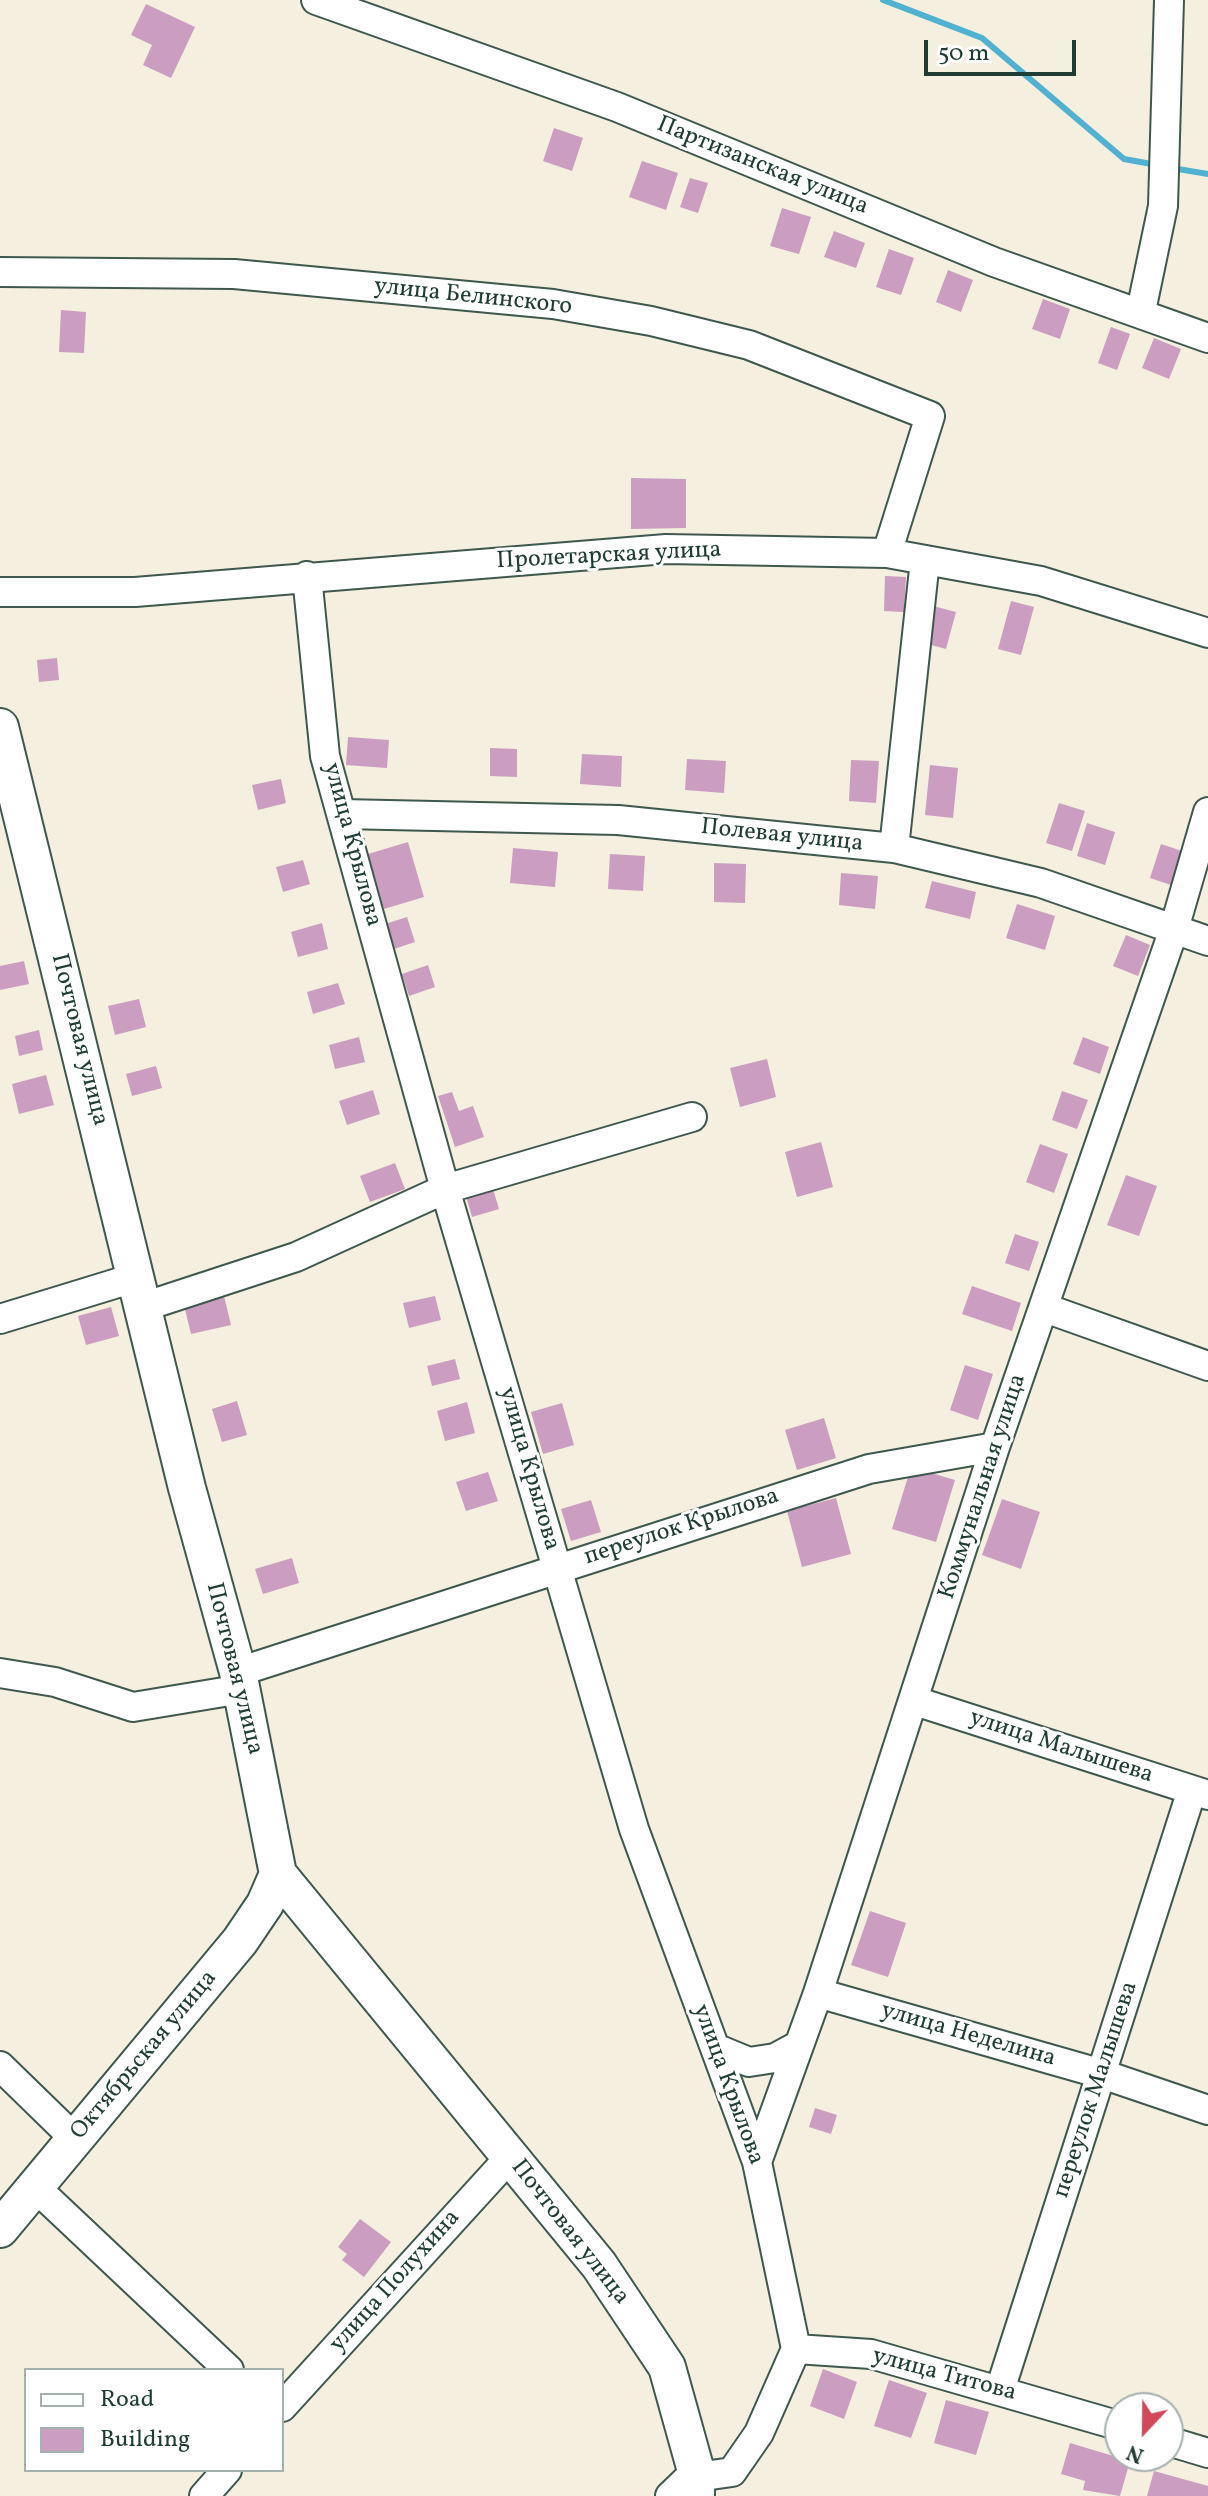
<!DOCTYPE html>
<html>
<head>
<meta charset="utf-8">
<style>
	body { margin:0 }
	#map { position:relative; width:1208px; height:2496px; overflow:hidden; background:#f4efde; font-family:Vollkorn,serif }
	canvas { display:block }
	.legend { position:absolute; left:24px; top:2368px; width:260px; height:104px; box-sizing:border-box; background:#fff; border:2px solid #a5b1ae; margin:0; padding:10px 14px; list-style:none; font-size:24px; color:#1f3d34 }
	.legend li { display:flex; align-items:center; gap:16px; height:40px }
	.legend b { width:40px; border:2px solid #a5b1ae }
	.north { position:absolute; left:1104px; top:2392px; width:80px; height:80px; box-sizing:border-box; background:#fff; border:2px solid #a5b1ae; border-radius:50%; rotate:202deg; font-size:22px; font-weight:700; line-height:32px; text-align:center; color:#1f3d34 }
	.north::after { content:''; display:block; margin:auto; width:28px; height:36px; background:#d1495b; clip-path:polygon(50% 0,100% 100%,50% 72%,0 100%) }
	.scale { position:absolute; left:924px; top:40px; width:152px; height:36px; box-sizing:border-box; border:4px solid #1f3d34; border-top:0; padding-left:10px; font-size:24px; line-height:28px; white-space:nowrap; color:#1f3d34; -webkit-text-stroke:6px #fff; paint-order:stroke }
</style>
</head>
<body>
<div id="map">
<canvas width="1208" height="2496"></canvas>
<ul class="legend">
<li><b style="height:10px;background:#fff"></b>Road</li>
<li><b style="height:22px;background:#cb9dc0"></b>Building</li>
</ul>
<div class="north">N</div>
<div class="scale">50 m</div>
</div>
<script>
const ctx = document.querySelector('canvas').getContext('2d');
ctx.lineJoin = 'round';
function poly(rows) {
  const path = new Path2D();
  for (const r of rows) {
    path.moveTo(r[0], r[1]);
    for (let i = 2; i < r.length; i += 2) path.lineTo(r[i], r[i + 1]);
  }
  return path;
}
function strokePath(path, color, width, dash) {
  ctx.strokeStyle = color;
  ctx.lineWidth = width;
  ctx.lineCap = dash ? 'butt' : 'round';
  ctx.setLineDash(dash || []);
  ctx.stroke(path);
}
function fillPath(path, color) {
  ctx.fillStyle = color;
  ctx.fill(path, 'evenodd');
}
function write(font, color, halo, rows, align = 'center') {
  ctx.font = font + ' Vollkorn,serif';
  ctx.lineWidth = 6;
  ctx.setLineDash([]);
  ctx.textBaseline = 'middle';
  ctx.strokeStyle = halo;
  ctx.fillStyle = color;
  for (const [text, x, y, turn = 0] of rows) {
    ctx.save();
    ctx.translate(x, y);
    ctx.rotate((+turn || 0) * Math.PI / 180);
    ctx.textAlign = isNaN(turn) ? turn : align;
    if (halo) ctx.strokeText(text, 0, 0);
    ctx.fillText(text, 0, 0);
    ctx.restore();
  }
}
strokePath(poly([
	[883,0,982,38,1124,159,1157,165],
	[1172,168,1208,174]
]), '#51b1d0', 6);
fillPath(poly([
	[146,4,195,27,171,78,143,65,152,45,131,35],
	[554,128,583,138,572,171,543,161],
	[642,161,678,173,666,210,629,197],
	[690,178,708,183,698,213,680,207],
	[782,208,811,217,799,254,770,246],
	[834,231,865,243,856,268,824,257],
	[889,249,914,258,901,295,876,287],
	[948,270,973,280,961,312,936,302],
	[1043,299,1070,309,1060,339,1032,329],
	[61,310,86,312,84,353,59,352],
	[1111,327,1130,334,1117,370,1098,363],
	[1154,338,1181,349,1169,379,1142,368],
	[631,478,686,479,686,528,631,529],
	[885,576,906,577,904,612,884,611],
	[1011,601,1034,607,1021,655,998,649],
	[933,606,956,612,946,649,924,643],
	[57,658,59,680,39,682,37,660],
	[348,737,389,740,387,768,346,765],
	[490,748,517,749,517,777,490,776],
	[582,754,622,756,621,787,580,784],
	[687,759,726,761,724,793,685,790],
	[851,760,879,761,876,803,849,801],
	[930,765,958,768,953,818,925,815],
	[281,779,286,803,258,810,252,785],
	[1059,803,1085,811,1072,851,1046,843],
	[1087,823,1115,832,1105,865,1077,856],
	[408,842,424,897,384,909,368,854],
	[1161,844,1182,851,1171,885,1150,878],
	[513,848,558,852,555,887,510,883],
	[610,854,645,856,643,891,608,889],
	[303,860,310,884,283,892,276,867],
	[714,863,746,864,745,903,714,902],
	[841,873,878,876,875,909,839,905],
	[932,881,976,892,970,919,925,908],
	[1017,904,1055,916,1045,950,1006,938],
	[407,917,415,942,394,949,385,924],
	[322,923,328,949,298,957,291,932],
	[1126,935,1150,945,1138,976,1113,966],
	[24,961,29,984,0,990,0,966],
	[428,965,435,987,409,996,402,974],
	[338,983,345,1004,313,1014,307,992],
	[139,999,146,1027,115,1035,108,1006],
	[39,1030,43,1050,19,1056,15,1036],
	[359,1037,365,1062,335,1069,329,1045],
	[1083,1037,1109,1047,1100,1074,1073,1064],
	[767,1059,776,1097,740,1107,730,1068],
	[156,1066,162,1088,132,1096,126,1074],
	[46,1075,54,1105,19,1114,12,1084],
	[373,1090,380,1114,347,1125,339,1101],
	[1062,1091,1088,1100,1077,1129,1052,1120],
	[452,1092,459,1111,473,1106,484,1137,455,1147,438,1096],
	[821,1142,833,1187,797,1197,785,1152],
	[1040,1144,1068,1154,1054,1193,1026,1182],
	[395,1163,405,1189,370,1202,360,1176],
	[1126,1175,1157,1186,1139,1236,1107,1225],
	[493,1189,499,1209,472,1217,466,1196],
	[1015,1234,1039,1242,1029,1271,1005,1263],
	[972,1286,1021,1303,1012,1331,962,1314],
	[224,1296,231,1325,191,1334,184,1305],
	[435,1296,441,1320,409,1328,403,1303],
	[111,1307,119,1336,86,1345,78,1316],
	[455,1359,460,1379,432,1386,427,1366],
	[965,1365,993,1374,978,1420,950,1410],
	[237,1401,247,1435,222,1442,212,1409],
	[467,1402,475,1433,445,1441,437,1411],
	[562,1403,574,1445,543,1454,531,1412],
	[824,1418,836,1458,797,1470,785,1430],
	[911,1467,955,1480,936,1542,892,1529],
	[488,1472,498,1501,466,1511,456,1482],
	[836,1498,851,1554,802,1567,787,1511],
	[1002,1499,1040,1512,1021,1569,982,1555],
	[591,1500,601,1532,571,1541,561,1509],
	[292,1558,299,1583,263,1594,255,1569],
	[870,1911,906,1923,888,1977,851,1965],
	[815,2108,837,2115,831,2134,809,2127],
	[360,2219,391,2242,364,2277,342,2260,347,2254,338,2247],
	[823,2369,857,2382,844,2419,810,2406],
	[889,2380,927,2393,911,2438,874,2426],
	[946,2400,989,2412,976,2455,934,2443],
	[1070,2443,1130,2461,1120,2496,1083,2490,1085,2481,1061,2474],
	[1154,2471,1208,2486,1208,2496,1147,2496]
]), '#cb9dc0');
const minor = poly([
	[316,0,617,107,994,262,1208,338],
	[0,272,234,274,553,304,651,321,749,345,930,416,887,553],
	[1141,311,1163,206,1169,0],
	[307,576,325,756,445,1189,634,1829,757,2162,796,2349],
	[0,592,135,592,666,549,887,553,1041,581,1208,633],
	[342,814,618,820,894,848,1041,883,1208,941],
	[894,848,925,560],
	[143,1307,296,1257,445,1189,692,1117],
	[1045,1308,1208,1366],
	[0,1319,137,1277],
	[238,1672,869,1469,995,1447],
	[0,1673,55,1682,133,1707,242,1689],
	[915,1701,1208,1795],
	[818,1993,1102,2074,1208,2110],
	[715,2048,749,2062,775,2058,799,2045],
	[0,2066,76,2140],
	[757,2162,818,1993,995,1447,1174,929,1208,812],
	[35,2187,229,2370],
	[796,2349,871,2354,1120,2426],
	[1000,2390,1192,1790],
	[282,2407,510,2157],
	[1168,2441,1208,2453],
	[204,2496,227,2470],
	[670,2496,696,2471,711,2475,732,2472,759,2433,796,2349]
]);
const major = poly([
	[0,727,187,1488,238,1672,278,1874,599,2265,667,2367,696,2471,696,2496],
	[0,2229,240,1941,265,1904,278,1874]
]);
strokePath(minor, '#3f584e', 32);
strokePath(major, '#3f584e', 40);
strokePath(minor, '#fff', 28);
strokePath(major, '#fff', 36);
write('24px', '#1f3d34', '#fff', [
	["Партизанская улица",762,167,22],
	["улица Белинского",473,298,6],
	["Пролетарская улица",609,557,-3],
	["Полевая улица",782,837,6],
	["улица Крылова",351,845,75],
	["Почтовая улица",78,1040,76],
	["улица Крылова",528,1469,74],
	["Коммунальная улица",984,1487,-72],
	["переулок Крылова",682,1528,-18],
	["Почтовая улица",233,1669,76],
	["улица Малышева",1061,1748,18],
	["улица Неделина",968,2036,16],
	["Октябрьская улица",145,2056,-50],
	["улица Крылова",727,2085,70],
	["переулок Малышева",1097,2090,-72],
	["Почтовая улица",569,2233,52],
	["улица Полухина",396,2282,-48],
	["улица Титова",944,2376,15]
]);
</script>
</body>
</html>
